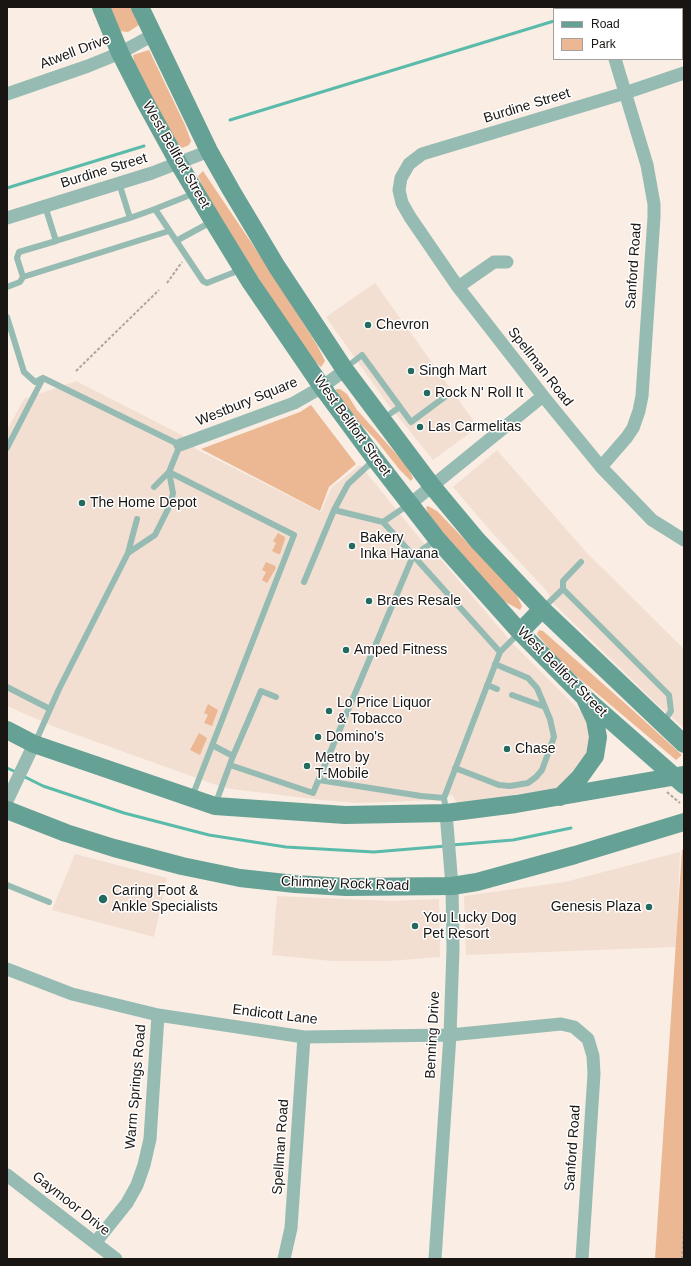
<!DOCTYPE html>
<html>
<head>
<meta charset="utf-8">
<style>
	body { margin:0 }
	#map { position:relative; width:691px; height:1266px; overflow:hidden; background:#f9ede4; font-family:Helvetica,sans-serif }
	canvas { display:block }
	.frame { position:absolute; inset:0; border:8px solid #191512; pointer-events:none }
	.legend { position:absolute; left:553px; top:8px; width:130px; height:52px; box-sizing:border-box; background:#fff; border:1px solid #a3a1a0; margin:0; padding:5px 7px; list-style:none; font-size:12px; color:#191512 }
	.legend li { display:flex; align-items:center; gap:8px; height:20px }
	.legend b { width:20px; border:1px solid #a3a1a0 }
</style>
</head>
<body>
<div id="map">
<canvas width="691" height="1266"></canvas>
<div class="frame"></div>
<ul class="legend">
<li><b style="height:5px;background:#66a196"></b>Road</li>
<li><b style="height:11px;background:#ebb893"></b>Park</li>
</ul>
</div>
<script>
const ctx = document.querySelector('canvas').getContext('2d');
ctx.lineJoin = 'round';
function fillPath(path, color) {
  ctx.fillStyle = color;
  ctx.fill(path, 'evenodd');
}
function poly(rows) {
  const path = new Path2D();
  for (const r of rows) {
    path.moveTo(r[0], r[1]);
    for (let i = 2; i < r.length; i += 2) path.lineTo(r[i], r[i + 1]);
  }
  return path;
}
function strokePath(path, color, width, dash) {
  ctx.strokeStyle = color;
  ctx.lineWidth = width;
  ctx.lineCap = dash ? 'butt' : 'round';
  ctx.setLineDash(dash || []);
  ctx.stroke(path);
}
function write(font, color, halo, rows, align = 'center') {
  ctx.font = font + ' Helvetica,sans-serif';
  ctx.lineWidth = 3;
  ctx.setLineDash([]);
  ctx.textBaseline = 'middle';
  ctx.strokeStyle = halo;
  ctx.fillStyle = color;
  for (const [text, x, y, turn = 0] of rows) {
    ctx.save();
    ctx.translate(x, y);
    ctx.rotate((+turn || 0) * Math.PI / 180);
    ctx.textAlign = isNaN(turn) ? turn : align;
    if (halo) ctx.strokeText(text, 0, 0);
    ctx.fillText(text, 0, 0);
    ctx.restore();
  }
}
fillPath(poly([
	[375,283,478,427,433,460,387,403,326,317],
	[76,381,182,435,196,449,321,512,331,488,360,465,431,552,437,555,514,645,589,720,593,741,587,760,567,783,551,791,525,793,458,804,452,795,433,800,388,802,356,803,322,800,231,789,213,784,55,727,7,706,7,430,24,399],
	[497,450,586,552,684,649,684,728,660,707,554,604,546,590,495,536,453,487],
	[680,852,676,947,466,955,464,896,565,882],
	[75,854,167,878,154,937,52,910],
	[277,896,390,901,439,899,440,957,389,961,332,961,272,955]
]), '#f2dfd2');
fillPath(poly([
	[108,7,131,7,139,25,128,32,119,31],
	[149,50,185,125,191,141,189,145,182,148,174,142,134,62,133,55],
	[203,171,267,266,317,345,325,361,321,367,306,354,206,194,198,176],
	[336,389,340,389,347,394,357,410,407,466,413,478,411,481,399,469,377,441,348,411,337,393],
	[311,405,356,464,329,487,320,511,201,449,300,412],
	[428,506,437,511,515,592,522,606,520,610,500,599,429,516,426,507],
	[278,533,285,537,285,539,280,554,278,554,272,551,276,543,273,541],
	[266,562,275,566,276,568,267,583,262,580,266,572,262,570],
	[539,630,543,631,627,705,682,755,676,760,562,664,537,634],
	[208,704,218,710,212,726,204,723,208,715,204,713],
	[199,733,207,738,200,755,190,750],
	[684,849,684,1259,655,1259,682,850]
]), '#ebb893');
strokePath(poly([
	[230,120,554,21],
	[7,188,144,146],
	[7,768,16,772],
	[23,776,43,786,124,813,209,835,286,847,374,852,446,846],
	[452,845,513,840,571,828]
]), '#5bbbaa', 3);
strokePath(poly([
	[167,283,182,262],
	[76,371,159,290],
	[667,792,680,803],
	[682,1259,684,1227]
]), '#aea59e', 2, [3, 2]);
strokePath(poly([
	[119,183,130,218,155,209,203,281,207,283,240,270],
	[45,206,56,241,130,218],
	[155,209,195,193],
	[176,241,211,222],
	[23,277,169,231],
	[7,287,20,282,23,277,17,258,19,252,56,241],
	[7,317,24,372,35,382,43,378,180,445,169,472,154,487],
	[353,362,362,355,400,407,391,413],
	[400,407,411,422,446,396],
	[7,448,43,378],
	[169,472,294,535,192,797],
	[334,510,383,522,500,652],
	[383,522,408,505],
	[128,553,155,535,171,503,173,493,169,472],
	[304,582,334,510,348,484,374,460],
	[563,589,669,695,671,711,663,723],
	[543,608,563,589,563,581,581,562],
	[487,685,497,689],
	[7,687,50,709],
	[512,695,545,707],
	[35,743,59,689,128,553,137,519],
	[212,745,233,756],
	[230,765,313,793,413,556,436,540],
	[455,768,499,785,510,786,528,783,536,777,542,770,554,737,550,719,537,688,528,678,495,664],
	[319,780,421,796,444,798],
	[215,805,233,756,261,691,276,697],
	[446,811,444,798,500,652,519,633],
	[7,885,49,902]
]), '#95bbb3', 6);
strokePath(poly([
	[599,7,599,9],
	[684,73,625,93,422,154,409,164,401,178,399,190,402,203,410,217,458,287,543,396,601,467,652,520,684,540],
	[7,94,88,66,120,53,153,35],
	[7,218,152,173,209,151],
	[458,287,494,262,507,262],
	[180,445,294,403,322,387,345,370],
	[601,467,627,437,633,428,639,411,642,396,654,217,654,204,647,165,615,59],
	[410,504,543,396],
	[7,801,34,744],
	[7,969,72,994,158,1015,304,1037,450,1035,561,1024,574,1027,588,1039,593,1056,594,1074,582,1259],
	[7,1175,116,1259],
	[95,1243,127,1203,137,1185,144,1165,150,1139,158,1015],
	[284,1259,291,1228,304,1037],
	[435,1259,450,1035,453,949,452,886,446,813]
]), '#95bbb3', 13);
strokePath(poly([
	[101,7,120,53,145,102,179,164,213,221,251,283,322,387,375,459,437,539,520,632,584,697,684,785],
	[140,7,209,151,231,190,277,267,345,370,432,486,477,540,542,609,684,744],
	[520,632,542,609],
	[7,730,34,744,215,806,345,815,446,813,516,804,683,775],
	[560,797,580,777,595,756,598,737,595,720,586,701],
	[7,810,66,833,114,848,182,866,240,878,295,884,346,887,452,886,477,882,575,855,684,822]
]), '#66a196', 18);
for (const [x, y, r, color] of [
	[368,325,4,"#236a5f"],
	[411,371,4,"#236a5f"],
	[427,393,4,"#236a5f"],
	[420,427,4,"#236a5f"],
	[82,503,4,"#236a5f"],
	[352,546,4,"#236a5f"],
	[369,601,4,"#236a5f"],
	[346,650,4,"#236a5f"],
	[329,711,4,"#236a5f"],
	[318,737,4,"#236a5f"],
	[507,749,4,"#236a5f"],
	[307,766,4,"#236a5f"],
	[103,899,5,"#236a5f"],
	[649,907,4,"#236a5f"],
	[415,926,4,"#236a5f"]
]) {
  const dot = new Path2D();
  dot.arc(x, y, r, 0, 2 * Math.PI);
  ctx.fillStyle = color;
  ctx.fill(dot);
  strokePath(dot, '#fff', 1.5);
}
write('14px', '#191512', '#fff', [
	["Atwell Drive",75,52,-21],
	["Burdine Street",527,106,-17],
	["West Bellfort Street",176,155,60],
	["Burdine Street",104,171,-17],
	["Sanford Road",634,266,-86],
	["Spellman Road",540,367,52],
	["Westbury Square",247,402,-22],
	["West Bellfort Street",352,426,54],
	["West Bellfort Street",562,672,45],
	["Chimney Rock Road",345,884,2],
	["Endicott Lane",275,1015,7],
	["Benning Drive",433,1035,-87],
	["Warm Springs Road",136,1087,-85],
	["Spellman Road",281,1147,-86],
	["Sanford Road",573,1148,-86],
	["Gaymoor Drive",71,1204,38]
]);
write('14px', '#191512', '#fff', [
	["Chevron",376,325],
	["Singh Mart",419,371],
	["Rock N' Roll It",435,393],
	["Las Carmelitas",428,427],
	["The Home Depot",90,503],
	["Bakery",360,538],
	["Inka Havana",360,554],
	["Braes Resale",377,601],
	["Amped Fitness",354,650],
	["Lo Price Liquor",337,703],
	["& Tobacco",337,719],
	["Domino's",326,737],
	["Chase",515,749],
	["Metro by",315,758],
	["T-Mobile",315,774],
	["Caring Foot &",112,891],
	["Ankle Specialists",112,907],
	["Genesis Plaza",641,907,"right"],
	["You Lucky Dog",423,918],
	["Pet Resort",423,934]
], 'left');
</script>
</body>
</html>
